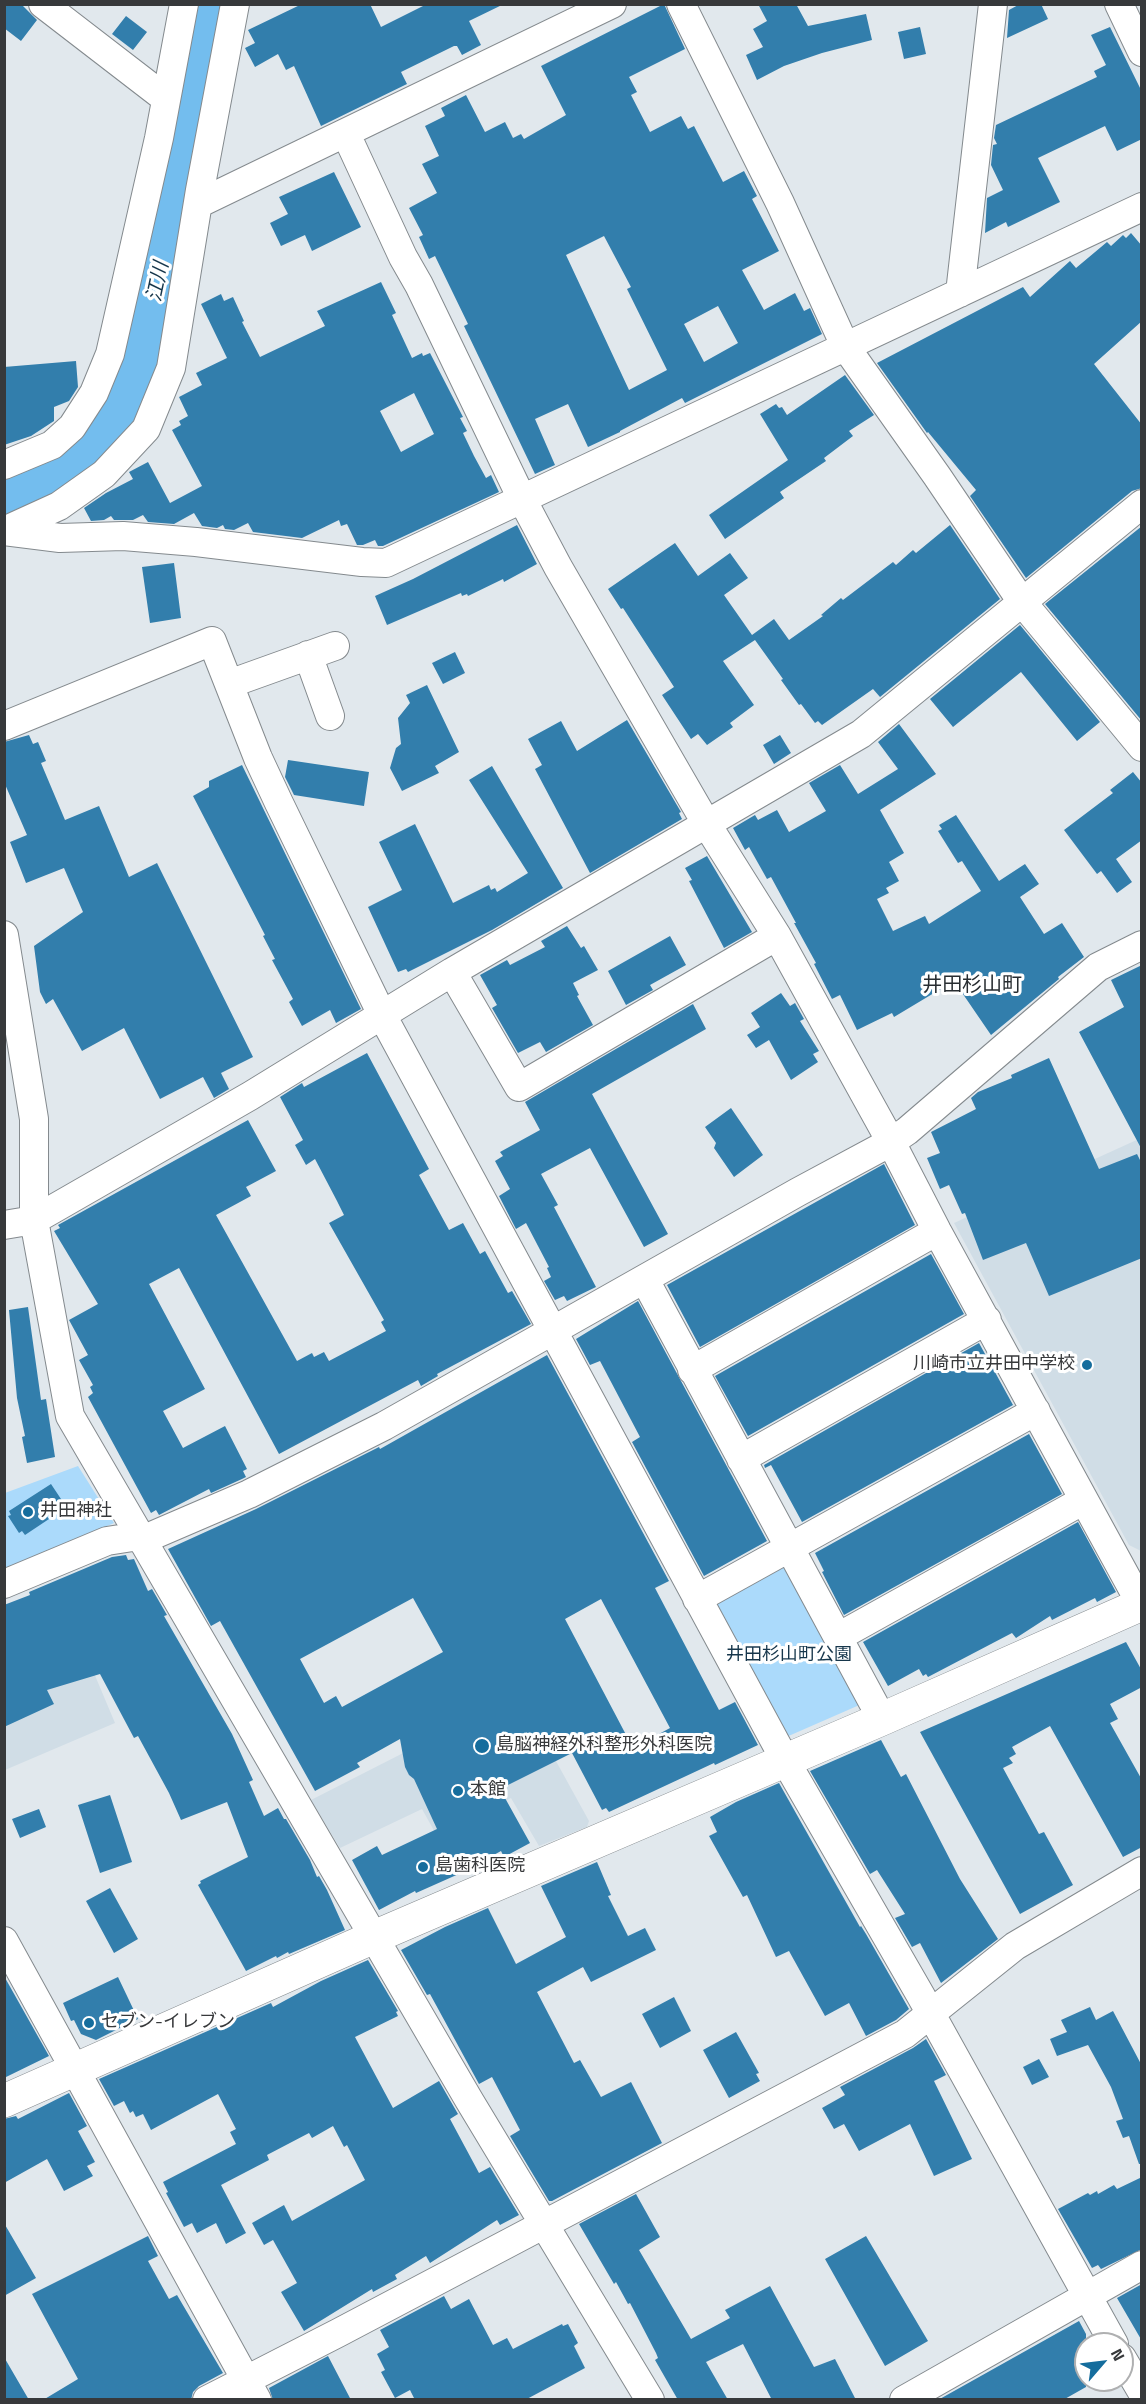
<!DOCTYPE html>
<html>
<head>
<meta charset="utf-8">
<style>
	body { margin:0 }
	#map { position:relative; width:1146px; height:2404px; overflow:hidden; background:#e1e8ed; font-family:"Titillium Web",sans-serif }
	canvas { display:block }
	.frame { position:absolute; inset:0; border:6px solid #37393b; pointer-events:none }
	.north { position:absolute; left:1074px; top:2332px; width:60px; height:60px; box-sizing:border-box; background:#fff; border:2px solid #afb0b1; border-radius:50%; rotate:62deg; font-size:16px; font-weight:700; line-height:24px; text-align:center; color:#37393b }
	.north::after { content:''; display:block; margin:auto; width:21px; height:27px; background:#156d9d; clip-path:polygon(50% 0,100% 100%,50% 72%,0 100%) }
</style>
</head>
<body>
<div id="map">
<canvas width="1146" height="2404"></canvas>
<div class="frame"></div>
<div class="north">N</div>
</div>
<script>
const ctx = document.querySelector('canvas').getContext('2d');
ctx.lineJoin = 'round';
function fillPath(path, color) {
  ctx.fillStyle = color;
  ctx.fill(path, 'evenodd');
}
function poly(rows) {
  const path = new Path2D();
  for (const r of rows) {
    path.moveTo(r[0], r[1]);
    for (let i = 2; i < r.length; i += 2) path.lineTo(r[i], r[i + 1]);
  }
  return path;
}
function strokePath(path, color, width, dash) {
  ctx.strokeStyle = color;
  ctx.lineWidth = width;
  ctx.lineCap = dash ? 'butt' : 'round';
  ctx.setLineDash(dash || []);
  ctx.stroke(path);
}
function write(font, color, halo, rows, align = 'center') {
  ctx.font = font + ' "Titillium Web","Noto Sans JP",sans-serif';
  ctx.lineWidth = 6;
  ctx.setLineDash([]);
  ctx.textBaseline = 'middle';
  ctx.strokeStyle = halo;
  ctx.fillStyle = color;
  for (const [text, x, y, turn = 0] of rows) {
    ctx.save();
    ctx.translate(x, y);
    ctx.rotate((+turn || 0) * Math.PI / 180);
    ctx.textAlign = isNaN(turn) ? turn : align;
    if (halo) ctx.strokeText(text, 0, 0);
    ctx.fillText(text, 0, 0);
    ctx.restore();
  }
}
fillPath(poly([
	[1141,1138,1141,1551,1129,1545,954,1223],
	[83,1647,115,1723,5,1770,5,1672],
	[519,1694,589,1821,587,1827,539,1846,511,1798,437,1836,422,1809,340,1848,311,1800]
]), '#d0dde6');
fillPath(poly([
	[78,1466,114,1523,5,1570,5,1493],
	[778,1564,791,1567,864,1703,784,1738,715,1609,719,1596]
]), '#abdafb');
strokePath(poly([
	[4,503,19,497,79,457,99,439,109,427,118,409,146,341,169,241,189,129,218,4]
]), '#73bdee', 42);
fillPath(poly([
	[4,4,21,4,37,20,21,41,4,28],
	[302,4,370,4,381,27,427,4,504,4,469,21,481,45,462,55,457,46,454,46,401,72,407,84,321,126,294,66,286,70,278,54,255,67,245,48,255,43,248,30],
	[664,4,685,49,629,77,637,92,631,95,650,132,681,116,688,129,694,126,723,182,744,171,757,196,752,199,779,251,742,270,764,310,795,293,804,311,810,308,822,334,685,403,682,398,620,431,620,432,588,447,568,404,535,419,555,465,535,474,464,326,468,324,435,256,429,259,419,237,423,235,409,208,437,193,422,164,439,156,425,126,445,116,441,108,466,95,485,132,505,122,513,138,521,134,524,139,566,115,541,66],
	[604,236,631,287,627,289,667,370,629,390,566,255],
	[718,306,738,343,704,362,684,324],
	[758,4,796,4,808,26,866,14,872,40,822,53,784,66,757,80,746,55,763,47,753,29,767,21],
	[1020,4,1041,4,1048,19,1007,38,1009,10],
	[126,16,147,32,133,50,112,34],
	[920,27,926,54,904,59,898,32],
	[1110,27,1142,92,1142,139,1117,151,1105,126,1038,158,1060,202,1008,227,1006,222,985,233,987,198,1003,190,991,165,993,145,997,144,994,138,996,125,1097,77,1094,71,1106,65,1091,35],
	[334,172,361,227,312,251,305,235,281,246,270,223,288,214,279,197],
	[1131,233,1142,246,1142,321,1094,364,1142,425,1142,488,1132,491,1026,578,970,496,976,490,928,432,927,433,877,363,1023,287,1030,297,1070,261,1076,268,1107,242,1111,246,1123,235,1126,238],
	[381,282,396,313,392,315,412,358,422,353,423,356,430,353,463,417,460,418,467,431,463,433,474,456,486,478,491,475,499,492,383,546,378,546,375,540,363,545,357,545,347,524,341,526,339,520,302,538,253,532,248,523,234,530,225,529,223,525,217,528,202,526,194,513,174,524,148,522,143,515,133,520,114,520,111,516,104,520,91,521,84,508,106,493,133,479,129,472,148,462,170,503,202,486,172,430,181,425,179,421,188,416,179,397,202,385,196,373,227,358,201,304,221,294,224,301,233,297,244,321,242,322,260,357,325,326,317,311],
	[414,393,434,434,401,452,380,411],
	[76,361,78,387,69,401,54,407,54,421,31,436,4,445,4,367],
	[845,375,874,415,849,431,853,436,824,458,826,461,780,492,784,498,725,539,709,515,788,460,760,414,776,404,779,408,782,407,787,415],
	[517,525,537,564,504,582,503,579,468,596,467,594,462,596,461,593,387,625,375,596,413,579],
	[950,525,1000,599,880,697,873,689,822,725,818,721,815,723,801,704,799,705,781,680,783,679,755,640,723,661,754,705,730,723,733,727,707,745,698,734,691,739,662,695,674,687,623,608,621,609,608,589,675,543,698,576,730,553,748,578,724,595,752,635,774,619,789,640,823,616,821,615,841,598,843,600,893,562,896,565,913,550,916,553],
	[1142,526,1142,721,1045,604],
	[174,563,181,618,150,623,142,567],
	[1020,625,1100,722,1077,741,1021,672,953,727,930,699],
	[455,652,465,673,443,684,432,663],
	[427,685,459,752,435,766,439,773,402,791,390,768,396,748,401,744,398,718,410,703,406,695],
	[627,720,681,812,679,813,682,819,590,873,535,769,542,765,528,739,561,721,577,751],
	[899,724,936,774,880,810,904,853,889,862,899,881,886,888,889,893,877,899,893,931,925,916,929,924,981,891,962,861,958,863,938,831,942,829,939,825,956,815,999,881,1025,864,1039,884,1020,897,1044,934,1062,923,1084,957,1058,977,1059,979,991,1035,954,981,894,1017,892,1013,857,1030,840,995,832,999,814,964,816,963,794,923,796,923,771,877,767,879,749,847,745,850,733,828,755,815,758,820,777,810,789,832,826,811,809,783,840,765,858,794,898,769,878,742],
	[29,735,33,744,38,742,46,761,41,763,65,820,99,806,129,877,157,863,253,1057,221,1073,229,1089,214,1098,203,1077,160,1099,124,1028,82,1051,53,999,46,1004,40,992,34,946,83,912,64,868,26,883,10,842,27,835,4,782,4,742],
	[780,735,791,753,774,764,763,745],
	[288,760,369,772,364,806,294,795,285,777],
	[242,765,361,1009,336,1023,330,1010,302,1026,289,1002,293,999,272,960,275,959,263,936,265,935,193,796,209,787,209,781],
	[492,766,563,888,492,930,408,972,406,969,398,972,368,907,402,890,379,842,415,824,453,903,489,885,491,890,495,888,497,892,528,873,469,780],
	[1133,772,1142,783,1142,840,1116,859,1132,882,1117,893,1101,871,1097,874,1064,830,1113,793,1110,790],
	[707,856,752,932,724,948,689,881,692,880,685,868],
	[567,926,581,948,584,946,598,970,573,983,579,995,577,996,593,1025,546,1052,540,1042,518,1053,492,1008,497,1005,480,975,507,960,510,965,545,947,541,941],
	[670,936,686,965,650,985,653,990,626,1005,608,971],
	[1142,965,1142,1150,1079,1032,1124,1007,1111,980],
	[781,993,790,1006,795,1003,804,1019,800,1021,819,1051,813,1054,818,1062,791,1080,769,1040,756,1048,747,1035,760,1027,751,1013],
	[693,1004,706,1029,592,1094,668,1234,644,1247,590,1148,541,1174,558,1205,554,1207,596,1287,567,1301,564,1296,555,1300,544,1281,551,1277,547,1268,549,1267,526,1223,516,1229,499,1196,510,1189,495,1161,503,1156,500,1152,540,1130,525,1102],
	[367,1053,429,1169,419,1175,449,1230,463,1223,480,1254,485,1251,508,1293,512,1291,531,1324,437,1374,438,1376,421,1386,418,1380,279,1454,179,1268,149,1284,205,1389,163,1411,183,1448,225,1426,247,1469,243,1471,246,1477,242,1479,211,1493,209,1489,159,1515,156,1510,151,1513,88,1397,93,1393,90,1387,93,1385,79,1360,88,1355,69,1320,98,1304,54,1231,60,1228,58,1225,248,1120,276,1171,246,1187,251,1196,216,1215,297,1361,312,1353,314,1357,324,1352,329,1361,386,1331,381,1322,384,1320,329,1223,344,1215,337,1201,315,1159,306,1165,295,1145,303,1140,280,1097,302,1083,304,1087],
	[1049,1058,1099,1169,1137,1154,1142,1164,1142,1258,1049,1296,1026,1243,983,1260,965,1213,962,1214,949,1185,940,1189,927,1158,940,1153,931,1132,976,1109,971,1098,978,1092,1012,1078,1011,1075],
	[731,1108,763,1155,734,1177,714,1148,716,1143,705,1127],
	[884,1164,915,1225,700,1347,667,1285],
	[931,1254,964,1314,748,1436,715,1376],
	[638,1301,767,1541,704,1576,632,1442,640,1437,600,1361,590,1365,576,1339],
	[28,1307,41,1400,46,1399,55,1457,27,1463,22,1437,25,1436,17,1398,9,1310],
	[979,1343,1013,1405,802,1522,771,1465,765,1468,764,1465],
	[547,1355,669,1581,655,1588,719,1710,735,1702,758,1745,715,1765,714,1763,609,1812,606,1808,602,1810,572,1753,500,1789,530,1843,504,1857,501,1851,461,1873,416,1893,415,1891,379,1910,352,1860,377,1846,382,1855,437,1829,414,1779,409,1775,405,1767,400,1739,357,1763,360,1767,315,1791,220,1621,211,1626,168,1549,256,1509,379,1447,380,1449],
	[413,1598,443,1652,342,1707,336,1696,324,1703,300,1659],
	[601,1599,670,1728,633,1748,565,1619],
	[1029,1434,1062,1494,844,1615,822,1572,824,1571,815,1553],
	[51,1484,63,1502,45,1514,49,1519,25,1535,22,1531,19,1533,8,1516,11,1515,9,1511],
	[1078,1522,1116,1592,1097,1602,1095,1598,1052,1620,1050,1616,1016,1638,1012,1633,928,1677,926,1674,923,1676,919,1669,888,1686,863,1642],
	[126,1555,128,1560,134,1559,148,1591,152,1589,167,1615,164,1616,232,1734,253,1780,249,1782,264,1816,278,1808,284,1819,286,1819,310,1860,317,1877,319,1876,327,1890,345,1930,289,1954,288,1952,277,1958,276,1956,246,1971,198,1885,201,1883,200,1881,248,1857,227,1802,181,1820,169,1793,138,1736,134,1738,100,1674,47,1690,54,1704,4,1727,4,1605,30,1595,29,1592,112,1557],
	[1126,1642,1142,1671,1142,1687,1110,1704,1118,1719,1110,1723,1142,1780,1142,1847,1123,1857,1050,1726,1012,1747,1016,1754,1009,1758,1013,1763,1003,1768,1039,1834,1044,1832,1073,1885,1020,1914,920,1732],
	[881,1740,901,1777,906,1774,960,1879,998,1939,941,1983,920,1943,912,1947,895,1918,905,1914,877,1870,870,1874,810,1771],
	[779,1783,860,1927,861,1926,866,1934,909,2009,896,2020,866,2036,849,2003,825,2016,789,1951,776,1957,747,1895,743,1897,709,1836,717,1832,710,1817,736,1802],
	[110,1795,132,1862,100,1873,78,1805],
	[39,1809,46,1827,20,1838,12,1819],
	[597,1862,611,1895,608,1896,628,1936,645,1928,656,1950,591,1982,583,1967,537,1992,574,2063,580,2060,601,2097,631,2082,662,2143,552,2201,549,2201,510,2136,520,2130,492,2077,479,2084,430,1994,427,1995,401,1950,445,1927,488,1908,516,1964,566,1937,541,1886],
	[110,1888,138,1939,114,1953,86,1901],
	[368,1960,398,2011,396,2012,398,2016,355,2037,393,2108,439,2081,458,2114,450,2119,479,2173,490,2167,519,2215,500,2225,497,2220,430,2263,426,2256,395,2275,397,2279,373,2292,372,2289,304,2331,281,2292,297,2283,273,2240,264,2245,252,2223,284,2205,292,2221,365,2180,347,2145,344,2147,333,2126,312,2138,309,2133,267,2155,269,2160,221,2185,246,2233,226,2244,216,2223,197,2233,192,2223,184,2227,166,2193,168,2192,163,2182,236,2144,230,2132,236,2129,218,2094,151,2130,143,2114,136,2117,133,2111,130,2113,124,2101,114,2106,99,2079,271,2003,273,2007,321,1981],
	[4,1976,49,2056,4,2078],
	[118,1977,138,2019,96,2040,81,2034,74,2020,71,2021,63,2003],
	[674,1997,691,2031,660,2048,642,2014],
	[1090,2007,1096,2020,1113,2011,1142,2066,1141,2164,1139,2164,1129,2136,1123,2138,1116,2121,1123,2119,1111,2087,1088,2045,1057,2056,1050,2039,1067,2032,1061,2020],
	[736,2032,759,2073,756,2074,760,2081,729,2098,703,2050],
	[926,2039,946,2075,934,2081,972,2159,934,2176,910,2124,859,2151,844,2124,834,2129,822,2108,845,2095,840,2087,913,2048],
	[1039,2059,1049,2077,1032,2085,1023,2067],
	[69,2093,87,2126,78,2131,95,2162,87,2166,93,2176,64,2191,47,2159,4,2183,4,2119,16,2116,18,2119],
	[1142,2177,1142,2249,1101,2269,1098,2265,1092,2268,1058,2209,1088,2193,1090,2195,1097,2191,1098,2194,1114,2185,1117,2189],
	[636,2194,660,2237,639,2250,691,2339,730,2318,725,2310,770,2286,814,2367,835,2359,856,2400,772,2400,743,2344,706,2362,728,2400,678,2400,655,2360,658,2358,656,2353,630,2303,628,2304,616,2282,614,2284,579,2224],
	[4,2223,36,2278,4,2296],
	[148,2236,158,2256,148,2261,169,2299,177,2295,223,2373,199,2386,193,2392,191,2400,43,2400,78,2379,32,2294],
	[866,2236,928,2341,885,2366,825,2259],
	[1142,2284,1142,2341,1117,2298],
	[444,2296,451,2309,469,2299,493,2345,507,2338,513,2349,562,2324,563,2326,568,2324,578,2343,574,2346,585,2368,525,2400,415,2400,410,2390,395,2398,381,2372,385,2370,377,2354,389,2347,380,2330],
	[1079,2321,1086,2334,1086,2387,1063,2400,938,2400],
	[328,2356,351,2400,273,2400,269,2388],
	[4,2357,29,2400,4,2400]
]), '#327eac');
const minor = poly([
	[43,4,165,98],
	[681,4,780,203,845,346,937,476,1022,602,1142,747],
	[1119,4,1142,52],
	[346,134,403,257,419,285,522,499,558,567,706,823,777,936,891,1142,937,1231,1142,1606],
	[200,203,612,4],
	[960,293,993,4],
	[4,465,52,445,72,427,94,393,110,354,159,138,184,4],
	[4,531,60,538,123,536,196,542,362,562,386,563,1142,207],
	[4,531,59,506,104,474,146,429,171,368,200,190,235,4],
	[308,655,330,716],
	[229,684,335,646],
	[4,726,212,641,258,758,279,803,382,1015,785,1760,921,1996,1114,2344],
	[4,935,34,1119,34,1220,70,1416,469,2100,650,2400],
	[452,972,519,1087,777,936],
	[4,1225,34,1220,250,1096,452,972,861,734,1142,504],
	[645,1280,882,1719],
	[692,1370,937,1231],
	[741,1459,987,1320],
	[142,1540,249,1494,384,1426,798,1192,891,1142,907,1131,1098,967,1142,945],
	[4,1584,107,1541,139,1536],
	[697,1599,1036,1411],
	[838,1637,1084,1500],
	[4,1941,257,2400],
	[1122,2358,1142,2392],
	[207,2400,338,2333,905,2034,1015,1946,1142,1871],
	[904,2400,1142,2265]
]);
const tertiary = poly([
	[4,2101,374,1937,882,1719,1142,1604]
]);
strokePath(minor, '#848a8e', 30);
strokePath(tertiary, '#848a8e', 34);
strokePath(minor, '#fff', 28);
strokePath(tertiary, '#fff', 33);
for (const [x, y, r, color] of [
	[1087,1365,6,"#156d9d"],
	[28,1512,6,"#156d9d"],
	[482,1746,8,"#156d9d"],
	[458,1791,6,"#156d9d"],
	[423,1867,6,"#156d9d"],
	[89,2023,6,"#156d9d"]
]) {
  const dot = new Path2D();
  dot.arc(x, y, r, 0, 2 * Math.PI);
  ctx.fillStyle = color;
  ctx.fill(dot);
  strokePath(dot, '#fff', 2);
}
write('18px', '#37393b', '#fff', [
	["川崎市立井田中学校",1075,1365,"right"],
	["井田神社",40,1512],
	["島脳神経外科整形外科医院",496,1746],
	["本館",470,1791],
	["島歯科医院",435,1867],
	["セブン-イレブン",101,2023]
], 'left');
write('18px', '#16364b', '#fff', [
	["井田杉山町公園",789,1656]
]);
write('italic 20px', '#16364b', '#fff', [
	["江川",159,282,-78]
]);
write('20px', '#282d31', '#fff', [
	["井田杉山町",972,986]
]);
</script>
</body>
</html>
